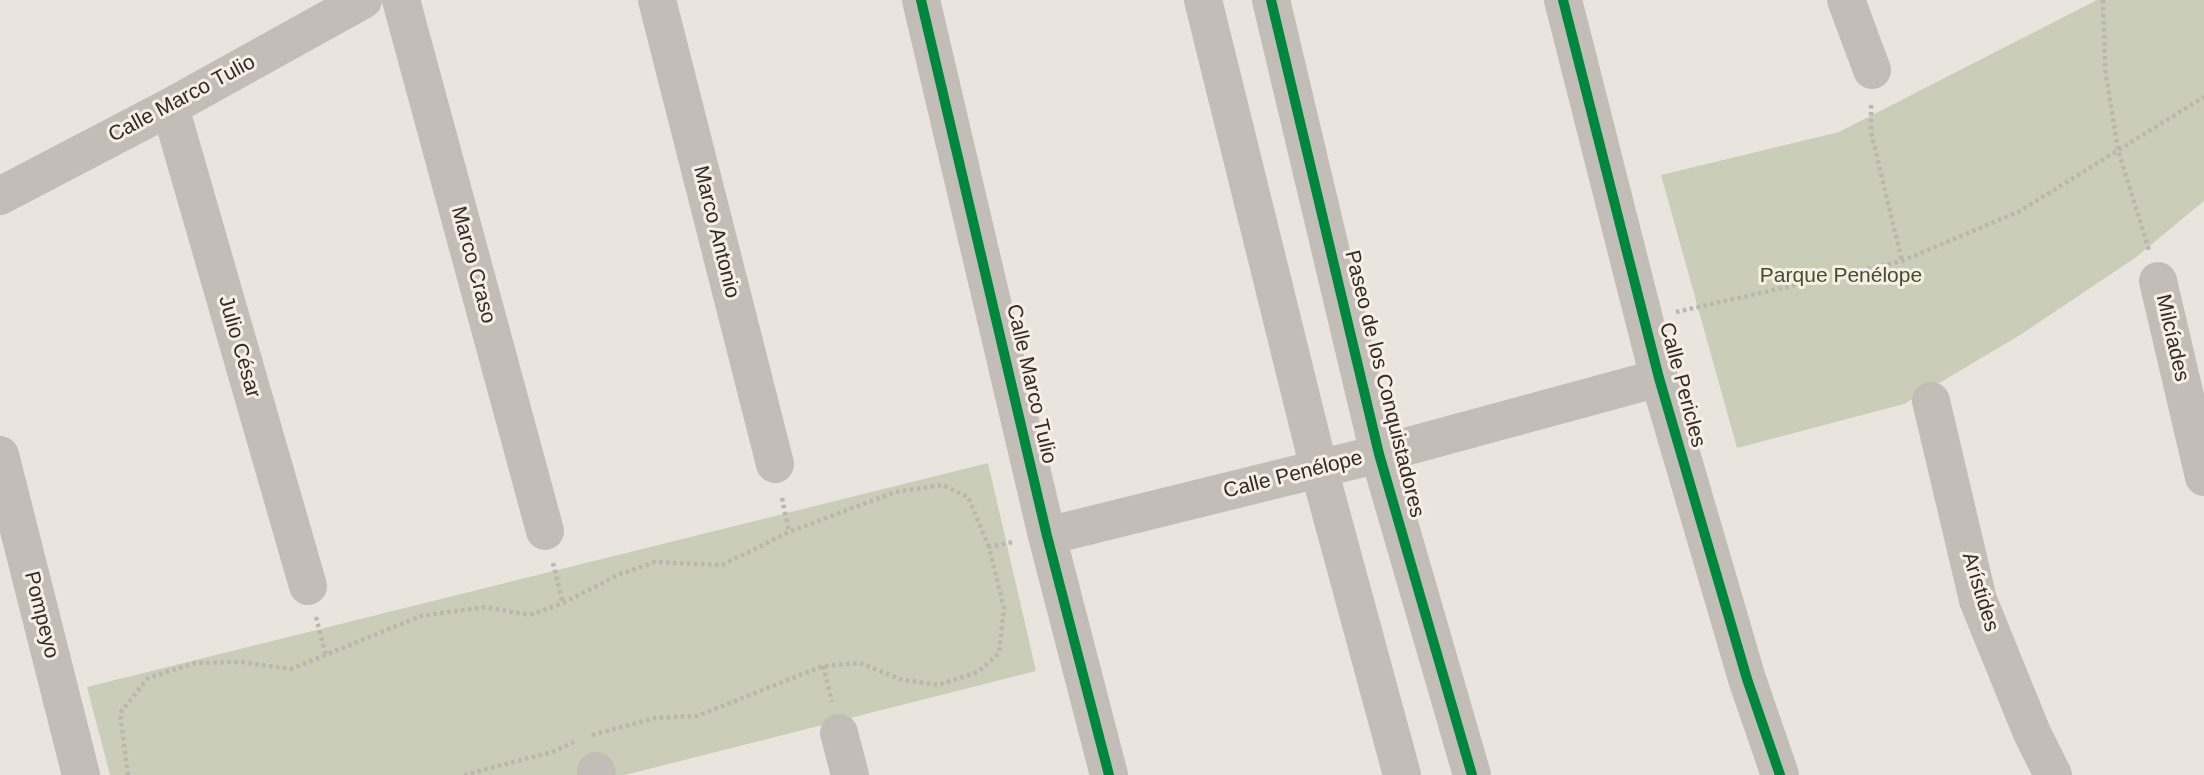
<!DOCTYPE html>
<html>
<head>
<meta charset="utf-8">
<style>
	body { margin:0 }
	canvas { display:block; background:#eae4de }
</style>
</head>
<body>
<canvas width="2204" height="775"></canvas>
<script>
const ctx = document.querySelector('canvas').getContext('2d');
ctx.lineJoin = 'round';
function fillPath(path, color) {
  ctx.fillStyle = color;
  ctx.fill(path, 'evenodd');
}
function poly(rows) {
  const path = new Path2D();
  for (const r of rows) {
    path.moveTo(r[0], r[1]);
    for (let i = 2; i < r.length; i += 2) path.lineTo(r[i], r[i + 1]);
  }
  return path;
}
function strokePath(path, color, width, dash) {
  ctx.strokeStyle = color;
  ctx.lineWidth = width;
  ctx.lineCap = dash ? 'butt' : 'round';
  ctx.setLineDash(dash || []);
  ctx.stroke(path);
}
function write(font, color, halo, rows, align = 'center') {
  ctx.font = font + ' Arial,sans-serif';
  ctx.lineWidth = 6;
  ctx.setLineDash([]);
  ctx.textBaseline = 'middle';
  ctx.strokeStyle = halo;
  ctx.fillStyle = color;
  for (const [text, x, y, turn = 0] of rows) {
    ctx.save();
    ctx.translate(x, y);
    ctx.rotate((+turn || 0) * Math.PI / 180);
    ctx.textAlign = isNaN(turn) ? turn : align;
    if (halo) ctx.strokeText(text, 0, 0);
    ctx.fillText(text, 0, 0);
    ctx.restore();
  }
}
fillPath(poly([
	[2097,0,2204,0,2204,201,2135,258,2020,335,1904,404,1737,448,1661,175,1839,132],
	[988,463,1036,671,625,775,110,775,87,687]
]), '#caceb9');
strokePath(poly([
	[2103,0,2105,68,2118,150,2149,250],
	[1871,105,1871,132,1902,261],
	[1676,312,1902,261,2020,211,2204,97],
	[782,498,789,532],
	[553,563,563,603],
	[316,617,326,656],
	[823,666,832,702],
	[592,735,655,718,697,716,823,666,860,663,900,679,938,685,978,672,999,653,1004,608,989,547,1013,542],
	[128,775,120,713,148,678,195,663,241,662,291,669,421,616,485,607,530,615,563,603,620,574,655,562,722,565,789,532,895,492,943,485,968,497,989,547],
	[464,775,552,752,574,742]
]), '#bcb6b0', 4.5, [3.5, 3.5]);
strokePath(poly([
	[401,0,545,531],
	[657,0,775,464],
	[921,0,1047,536,1109,775],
	[1203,0,1319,469,1402,775],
	[1271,0,1379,454,1472,775],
	[1563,0,1659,378,1747,679,1780,775],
	[1846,0,1872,70],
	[170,107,308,586],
	[0,196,170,107,363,0],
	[2158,281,2204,477],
	[1931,401,1978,600,2032,733,2053,775],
	[0,455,81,775],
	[1047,536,1379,454,1659,378],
	[839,733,850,775],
	[596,771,597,775]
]), '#c3bdb7', 38);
strokePath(poly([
	[921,0,1047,536,1109,775],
	[1271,0,1379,454,1472,775],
	[1563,0,1659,378,1747,679,1780,775]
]), '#00873e', 10);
write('21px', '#332b26', '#f7efe5', [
	["Calle Marco Tulio",182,99,-28],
	["Marco Antonio",716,232,76],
	["Marco Craso",473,265,75],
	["Milcíades",2172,338,77],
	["Julio César",239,347,74],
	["Calle Marco Tulio",1031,384,77],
	["Paseo de los Conquistadores",1384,384,76],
	["Calle Pericles",1682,385,75],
	["Calle Penélope",1293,475,-14],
	["Arístides",1980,592,73],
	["Pompeyo",41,615,76]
]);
write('21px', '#414f2c', '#f7efe5', [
	["Parque Penélope",1841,276]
]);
</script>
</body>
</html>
